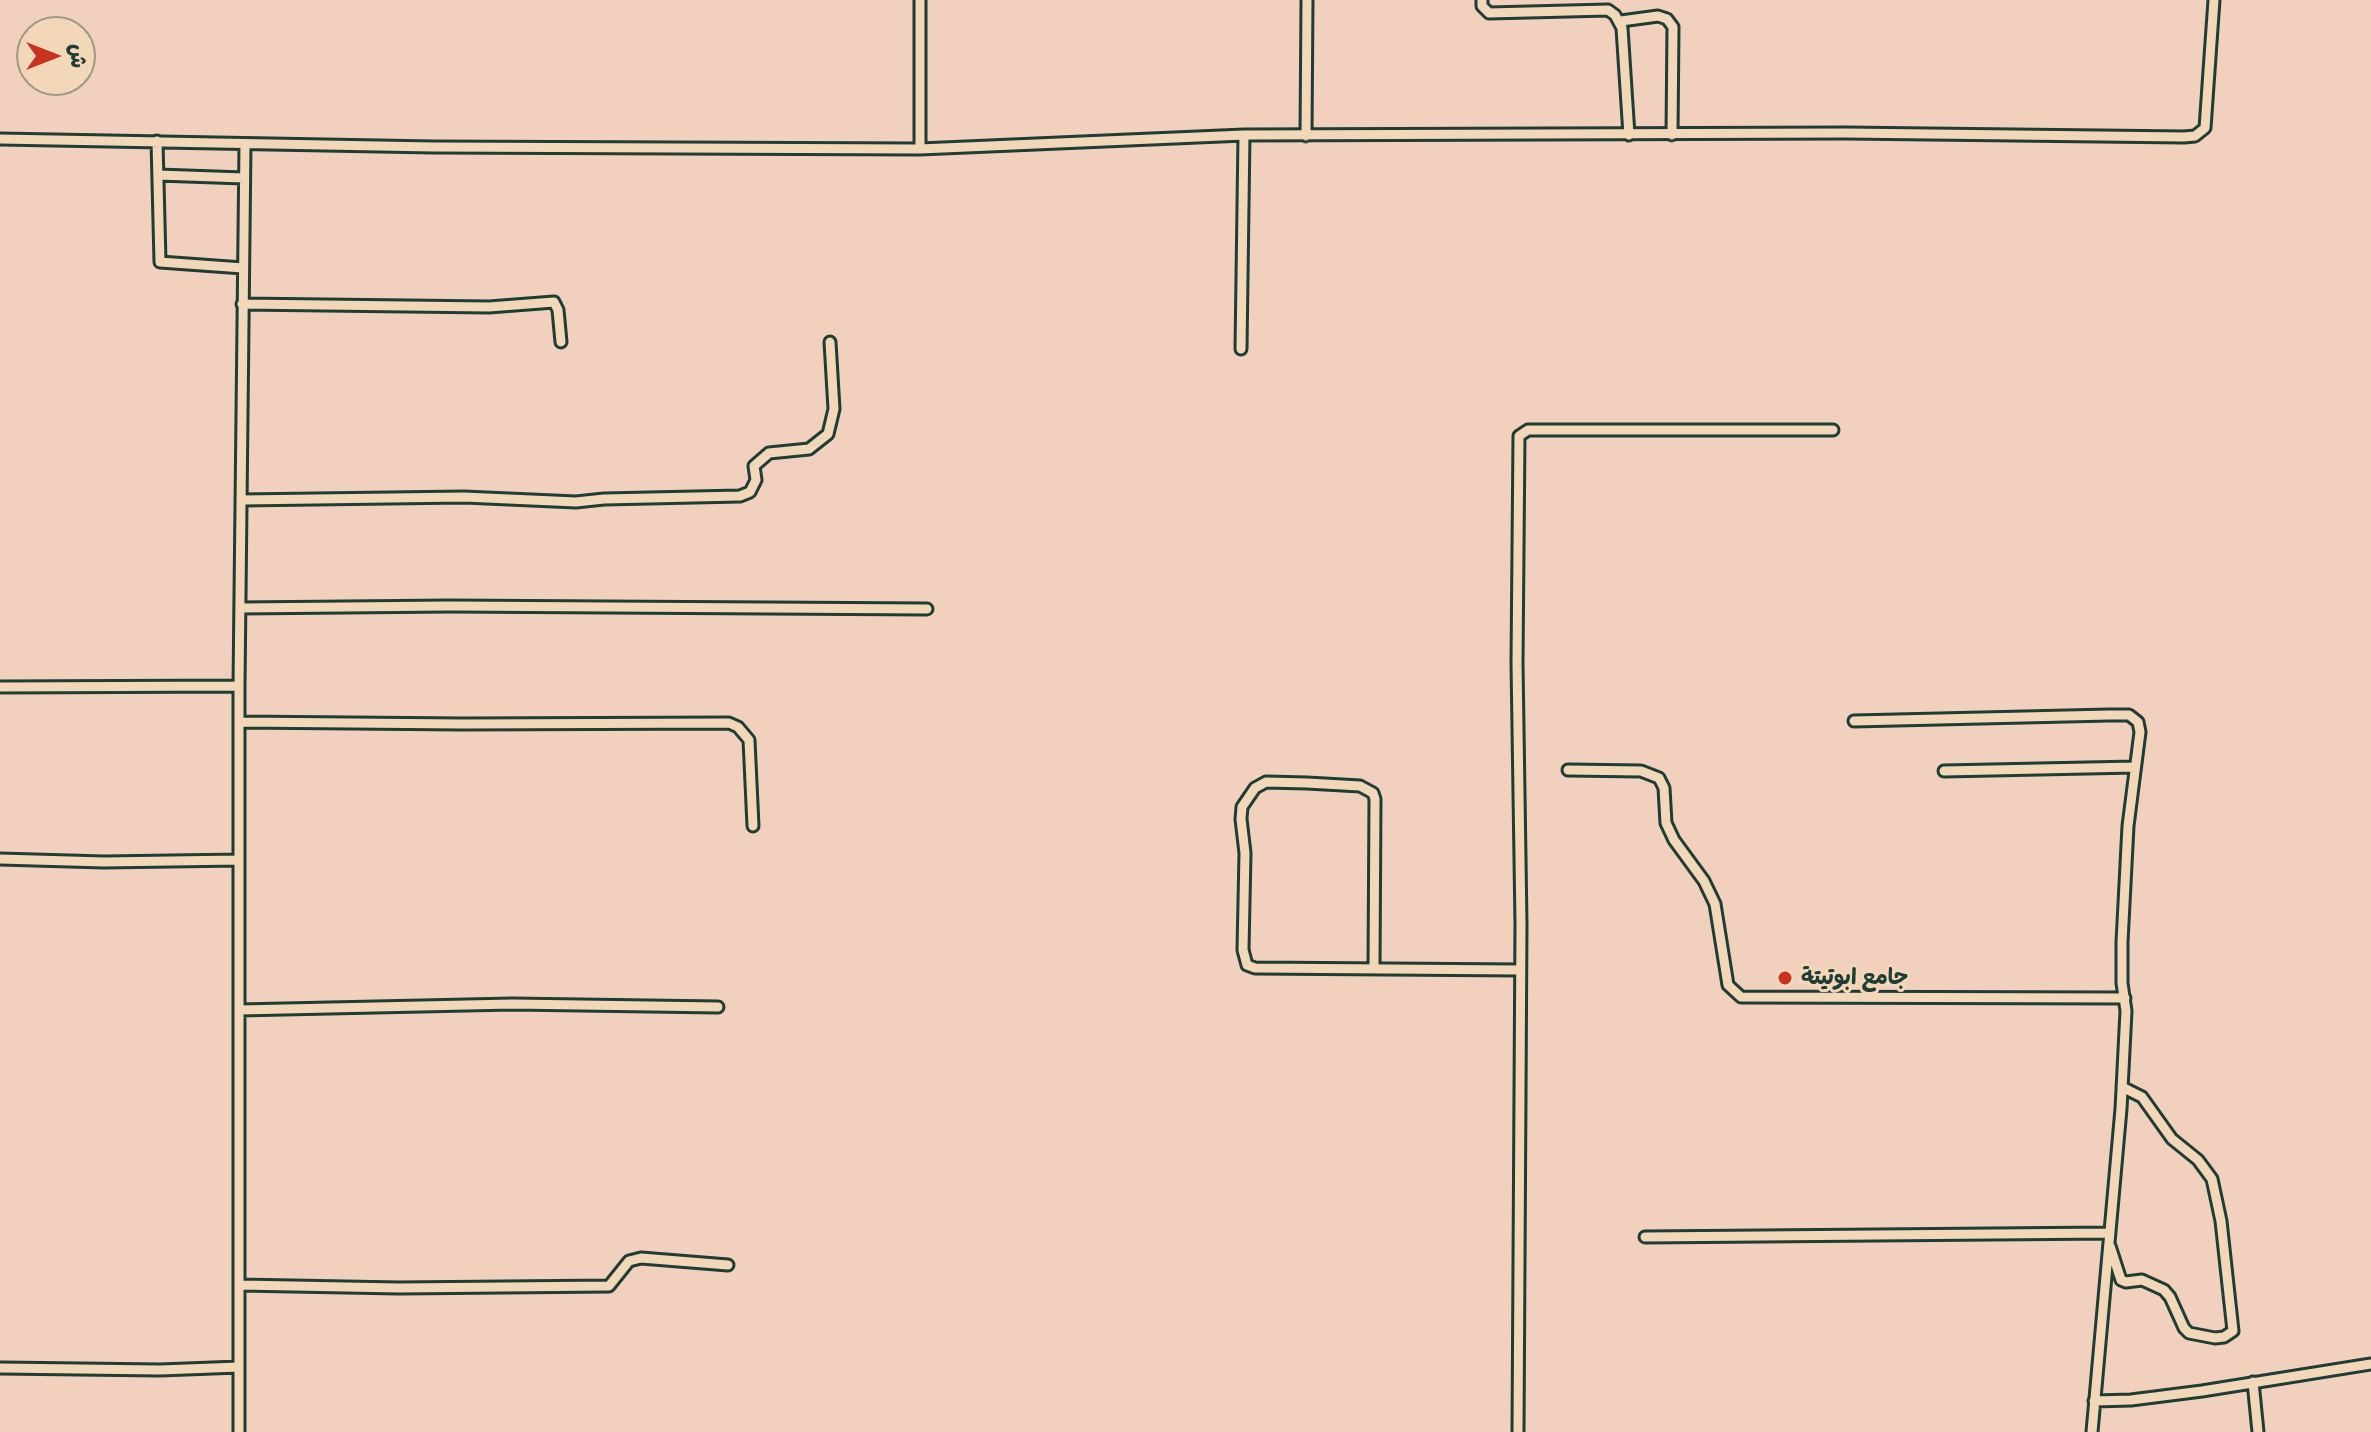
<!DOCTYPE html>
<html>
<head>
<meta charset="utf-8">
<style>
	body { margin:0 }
	#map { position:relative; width:2371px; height:1432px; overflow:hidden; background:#f1d0be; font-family:Pangolin,"Playpen Sans Arabic",sans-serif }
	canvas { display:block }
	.north { position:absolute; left:16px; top:16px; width:80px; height:80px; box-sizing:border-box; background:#f2d7b9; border:2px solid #9e9984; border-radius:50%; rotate:90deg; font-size:22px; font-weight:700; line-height:32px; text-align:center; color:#1f3d34 }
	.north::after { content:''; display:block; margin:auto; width:28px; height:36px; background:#c8321e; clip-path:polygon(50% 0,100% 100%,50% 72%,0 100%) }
</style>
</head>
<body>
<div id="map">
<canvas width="2371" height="1432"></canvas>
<div class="north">ش</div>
</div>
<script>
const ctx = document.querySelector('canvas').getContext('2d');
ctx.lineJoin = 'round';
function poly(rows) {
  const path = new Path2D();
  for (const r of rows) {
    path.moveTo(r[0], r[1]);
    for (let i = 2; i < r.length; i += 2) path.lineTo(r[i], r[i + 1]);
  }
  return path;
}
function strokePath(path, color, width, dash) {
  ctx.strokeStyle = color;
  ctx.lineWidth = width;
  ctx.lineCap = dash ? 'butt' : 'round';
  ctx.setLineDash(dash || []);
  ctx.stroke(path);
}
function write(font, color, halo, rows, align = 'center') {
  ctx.font = font + ' Pangolin,"Playpen Sans Arabic",sans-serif';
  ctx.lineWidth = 6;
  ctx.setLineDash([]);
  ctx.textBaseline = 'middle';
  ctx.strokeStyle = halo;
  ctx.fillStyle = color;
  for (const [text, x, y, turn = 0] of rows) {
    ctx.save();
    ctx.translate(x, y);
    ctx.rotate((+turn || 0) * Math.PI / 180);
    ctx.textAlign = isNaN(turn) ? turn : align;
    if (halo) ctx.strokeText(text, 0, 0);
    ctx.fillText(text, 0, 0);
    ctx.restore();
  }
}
const street = poly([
	[1482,0,1482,6,1489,13,1608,10,1615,15,1622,28,1629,135],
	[1621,21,1658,16,1667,19,1673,27,1672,135],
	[1306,136,1307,0],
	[0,139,433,147,920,149,1244,135,1845,133,2184,137,2195,136,2205,128,2214,0],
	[157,141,160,262,243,268],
	[920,149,920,0],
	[158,175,244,178],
	[242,304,489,307,554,302,558,310,561,342],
	[1241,349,1244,135],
	[241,500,464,497,576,502,604,499,740,496,750,492,756,480,754,466,769,453,809,449,828,434,834,409,830,342],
	[240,608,449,606,927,609],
	[0,687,239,686],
	[1854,721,2109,715,2129,715,2138,722,2140,732,2128,826,2122,942,2122,983,2126,1011,2121,1109,2092,1432],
	[239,722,463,724,729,723,738,727,749,740,753,826],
	[1568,770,1641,771,1659,778,1664,788,1666,823,1674,840,1704,881,1715,904,1728,985,1741,997,2125,998],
	[1944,771,2135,767],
	[0,859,104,862,239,860],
	[1374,967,1375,799,1373,793,1360,786,1307,783,1266,782,1255,788,1242,807,1241,819,1245,853,1243,950,1247,965,1255,968,1520,970],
	[239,1010,512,1004,718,1007],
	[1645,1237,2109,1233],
	[2110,1246,2121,1280,2126,1282,2142,1280,2164,1290,2170,1297,2184,1328,2189,1333,2215,1338,2224,1337,2233,1331,2221,1221,2212,1179,2198,1160,2172,1139,2142,1097,2122,1087],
	[239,1285,399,1288,609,1286,629,1261,641,1258,728,1265],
	[0,1368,160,1370,239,1367],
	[2253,1382,2258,1432],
	[2094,1401,2131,1400,2202,1391,2371,1364],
	[239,1432,239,686,245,144],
	[1518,1432,1521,924,1517,663,1519,436,1528,430,1833,430]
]);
strokePath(street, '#1f3d34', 15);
strokePath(street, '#f2d7b9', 9);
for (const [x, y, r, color] of [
	[1785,978,8,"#c8321e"]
]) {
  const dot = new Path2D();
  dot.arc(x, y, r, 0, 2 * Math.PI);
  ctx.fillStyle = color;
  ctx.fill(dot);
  strokePath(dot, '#f2d7b9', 3);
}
write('bold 22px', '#1f3d34', '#f2d7b9', [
	["جامع ابوتيتة",1801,978]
], 'left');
</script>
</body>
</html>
